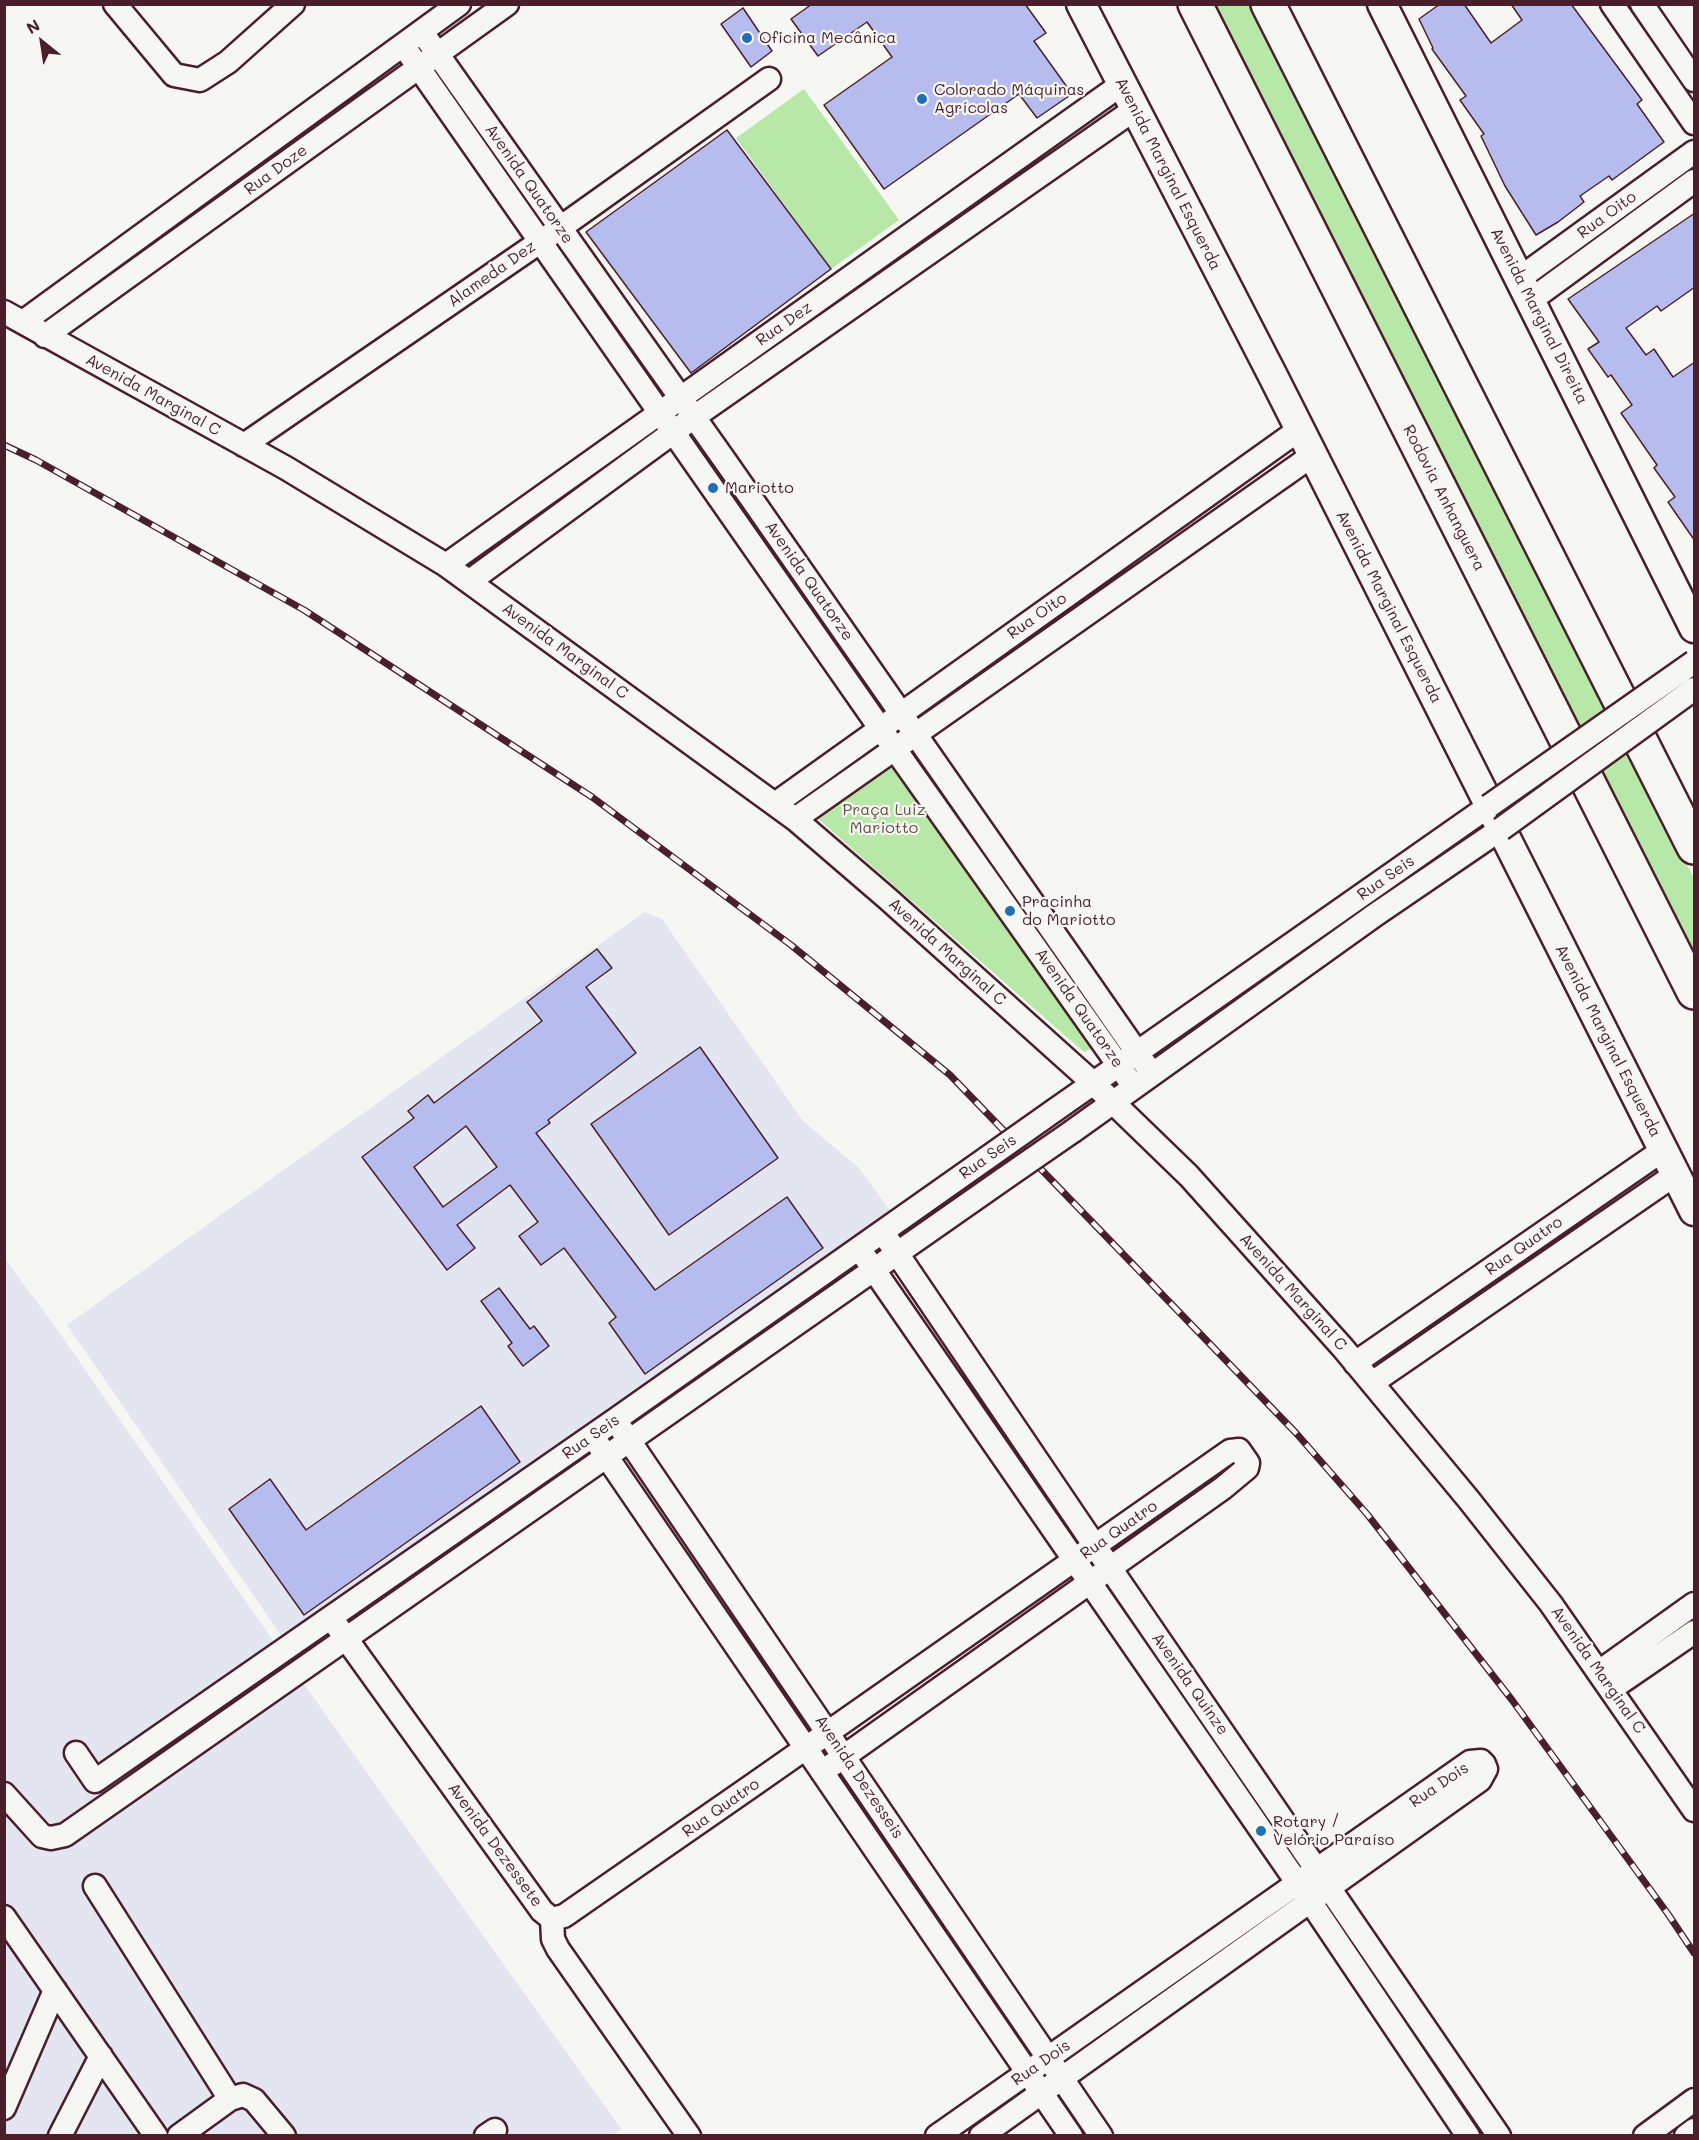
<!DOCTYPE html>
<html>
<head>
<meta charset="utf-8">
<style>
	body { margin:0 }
	#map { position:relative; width:1699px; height:2140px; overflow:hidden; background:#f6f6f2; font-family:Mali,sans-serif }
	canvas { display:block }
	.frame { position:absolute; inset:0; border:6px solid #4a1f2b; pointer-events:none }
	.north { position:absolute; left:12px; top:12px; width:60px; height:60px; -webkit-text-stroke:4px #f6f6f2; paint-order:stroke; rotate:330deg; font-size:16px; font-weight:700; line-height:24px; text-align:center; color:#4a1f2b }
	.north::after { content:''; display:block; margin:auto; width:21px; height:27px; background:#4a1f2b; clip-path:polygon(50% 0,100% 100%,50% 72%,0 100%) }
</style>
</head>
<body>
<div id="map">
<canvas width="1699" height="2140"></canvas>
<div class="frame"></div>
<div class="north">N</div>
</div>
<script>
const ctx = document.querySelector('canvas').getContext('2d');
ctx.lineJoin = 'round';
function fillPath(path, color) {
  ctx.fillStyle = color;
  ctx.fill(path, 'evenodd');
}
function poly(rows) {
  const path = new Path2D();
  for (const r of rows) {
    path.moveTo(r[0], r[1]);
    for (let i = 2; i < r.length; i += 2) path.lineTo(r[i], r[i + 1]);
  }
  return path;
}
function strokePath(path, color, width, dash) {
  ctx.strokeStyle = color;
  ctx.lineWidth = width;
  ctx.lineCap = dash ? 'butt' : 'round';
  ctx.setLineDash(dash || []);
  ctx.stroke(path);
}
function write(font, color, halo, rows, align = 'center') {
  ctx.font = font + ' Mali,sans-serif';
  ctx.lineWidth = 4.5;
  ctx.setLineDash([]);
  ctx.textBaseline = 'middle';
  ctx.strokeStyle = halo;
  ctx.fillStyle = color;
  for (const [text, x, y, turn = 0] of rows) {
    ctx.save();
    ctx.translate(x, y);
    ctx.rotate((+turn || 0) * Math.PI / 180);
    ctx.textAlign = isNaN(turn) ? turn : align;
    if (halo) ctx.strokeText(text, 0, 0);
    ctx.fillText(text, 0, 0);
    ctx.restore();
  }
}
fillPath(poly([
	[645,912,662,919,803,1121,859,1168,897,1220,289,1647,67,1325],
	[4,1258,54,1325,281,1652,621,2129,613,2135,5,2135]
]), '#e3e5f0');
fillPath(poly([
	[1209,5,1254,5,1694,878,1694,964],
	[804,89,899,220,831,269,736,138],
	[895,758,1092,1048,1085,1052,1078,1047,815,816]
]), '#b7e8a8');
const building = poly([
	[812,4,1025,4,1046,33,1034,41,1072,94,1037,118,1019,94,884,189,824,105,892,57,867,22,818,56,791,19,812,4],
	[1440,4,1464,4,1491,43,1522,20,1511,4,1571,4,1642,100,1637,104,1664,142,1612,180,1609,176,1580,196,1584,202,1558,222,1536,235,1505,186,1481,136,1484,134,1460,100,1466,96,1432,49,1433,48,1419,19,1440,4],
	[743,8,772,51,751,67,721,24,743,8],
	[727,130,831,269,691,373,586,232,727,130],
	[1695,213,1695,287,1661,311,1657,306,1626,328,1646,355,1654,349,1673,377,1695,362,1695,541,1668,502,1675,497,1654,468,1657,465,1621,413,1632,405,1611,375,1608,377,1588,349,1599,342,1568,299,1695,213],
	[597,949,612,968,586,987,636,1053,548,1120,550,1123,536,1133,655,1290,787,1197,823,1248,645,1374,609,1323,616,1317,564,1248,541,1265,519,1236,538,1222,510,1185,457,1225,475,1248,447,1270,362,1157,414,1118,408,1111,428,1095,434,1103,542,1021,527,1002,597,949],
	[466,1126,497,1167,443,1207,414,1167,466,1126],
	[700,1047,778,1158,669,1235,591,1124,700,1047],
	[499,1288,530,1329,534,1326,549,1346,523,1366,508,1346,512,1343,481,1301,499,1288],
	[481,1406,520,1462,304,1615,229,1509,270,1479,306,1530,481,1406]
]);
fillPath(building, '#b6bced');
strokePath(building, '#4a1f2b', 1.5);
const minor = poly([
	[115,4,174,75,200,80,228,62,293,4],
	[1612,4,1694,123],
	[1642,4,1694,80],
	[422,32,728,465,1152,1074],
	[403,45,880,728,1134,1087],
	[1520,278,1694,152],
	[1531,300,1694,181],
	[4,312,286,468,446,565,795,819,888,899,1093,1083,1189,1176,1343,1348,1469,1500,1551,1604,1694,1810],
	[23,322,459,4],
	[45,336,507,4],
	[244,445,560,228,769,79],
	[446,565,1122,84],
	[470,581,694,417,1135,109],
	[775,804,1300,429],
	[795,819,1313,455],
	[1055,1110,1489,806],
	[1073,1131,1375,915,1501,829],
	[888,1240,1095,1546,1499,2136],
	[865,1257,1310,1901,1468,2136],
	[1355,1363,1663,1150],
	[1372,1383,1676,1174],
	[622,1430,1101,2136],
	[598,1444,1071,2136],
	[337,1626,542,1911,552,1919],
	[1599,1672,1694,1604],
	[1611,1689,1694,1632],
	[76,1753,95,1781,615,1420,987,1158],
	[4,1794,42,1836,51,1838,65,1835,1005,1178],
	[95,1886,230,2099],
	[4,1917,156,2136],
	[552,1919,564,1916,753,1785,1230,1451,1239,1450,1248,1463,1247,1468,1223,1488,822,1772],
	[552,1919,553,1939,558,1949,689,2136],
	[4,2108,55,1990],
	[60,2136,101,2056],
	[179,2136,230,2099,243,2095,254,2100,284,2136],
	[486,2136,495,2130],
	[937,2136,1470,1762,1481,1761,1484,1764,1486,1769,1480,1780,981,2136],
	[1645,2136,1694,2100],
	[1686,2136,1694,2130]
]);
const major = poly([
	[1081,4,1273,376,1694,1211],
	[1382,4,1694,628]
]);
const highway = poly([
	[1195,4,1694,992],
	[1268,4,1694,847]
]);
strokePath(minor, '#4a1f2b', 27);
strokePath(major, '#4a1f2b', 33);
strokePath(highway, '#4a1f2b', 38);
strokePath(minor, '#f6f6f2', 22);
strokePath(major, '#f6f6f2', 28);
strokePath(highway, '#f6f6f2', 33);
const rail = poly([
	[4,445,36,460,304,610,592,797,791,945,950,1075,1296,1433,1367,1514,1512,1700,1668,1914,1694,1953]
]);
strokePath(rail, '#4a1f2b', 7);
strokePath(rail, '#f6f6f2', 4.5, [14]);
const minorBridge = poly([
	[1489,806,1694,662],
	[1501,829,1694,689],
	[987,1158,1055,1110],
	[1005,1178,1073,1131]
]);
strokePath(minorBridge, '#4a1f2b', 27, []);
strokePath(minorBridge, '#f6f6f2', 22);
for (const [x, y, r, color] of [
	[747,38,6,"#1f6fb2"],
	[922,99,6,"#1f6fb2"],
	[713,488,6,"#1f6fb2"],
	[1010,911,6,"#1f6fb2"],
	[1261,1831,6,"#1f6fb2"]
]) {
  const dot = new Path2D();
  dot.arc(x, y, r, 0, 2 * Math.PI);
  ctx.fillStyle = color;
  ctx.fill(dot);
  strokePath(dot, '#f6f6f2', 2);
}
write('16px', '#4a1f2b', '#f6f6f2', [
	["Oficina Mecânica",759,38],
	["Colorado Máquinas",934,90],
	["Agrícolas",934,108],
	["Mariotto",725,488],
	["Pracinha",1022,902],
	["do Mariotto",1022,920],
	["Rotary /",1273,1822],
	["Velório Paraíso",1273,1840]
], 'left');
write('16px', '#4a1f2b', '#f6f6f2', [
	["Rua Doze",276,170,-36],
	["Avenida Marginal Esquerda",1168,174,63],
	["Avenida Quatorze",529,184,55],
	["Rua Oito",1607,215,-36],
	["Alameda Dez",492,274,-35],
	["Avenida Marginal Direita",1539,316,63],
	["Rua Dez",784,324,-35],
	["Avenida Marginal C",153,395,29],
	["Rodovia Anhanguera",1444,498,63],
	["Avenida Quatorze",809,581,55],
	["Avenida Marginal Esquerda",1389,607,63],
	["Rua Oito",1037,616,-35],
	["Avenida Marginal C",565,651,36],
	["Rua Seis",1386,878,-35],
	["Avenida Marginal C",947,952,42],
	["Avenida Quatorze",1079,1008,55],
	["Avenida Marginal Esquerda",1608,1041,63],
	["Rua Seis",988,1157,-35],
	["Rua Quatro",1524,1246,-35],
	["Avenida Marginal C",1293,1292,48],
	["Rua Seis",591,1437,-35],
	["Rua Quatro",1119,1530,-35],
	["Avenida Marginal C",1598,1670,55],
	["Avenida Quinze",1190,1684,55],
	["Avenida Dezesseis",859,1777,56],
	["Rua Dois",1439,1785,-34],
	["Rua Quatro",721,1808,-35],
	["Avenida Dezessete",495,1845,54],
	["Rua Dois",1041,2063,-35]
]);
write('16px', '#65514a', '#f6f6f2', [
	["Praça Luiz",884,810],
	["Mariotto",884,828]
]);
</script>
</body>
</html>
